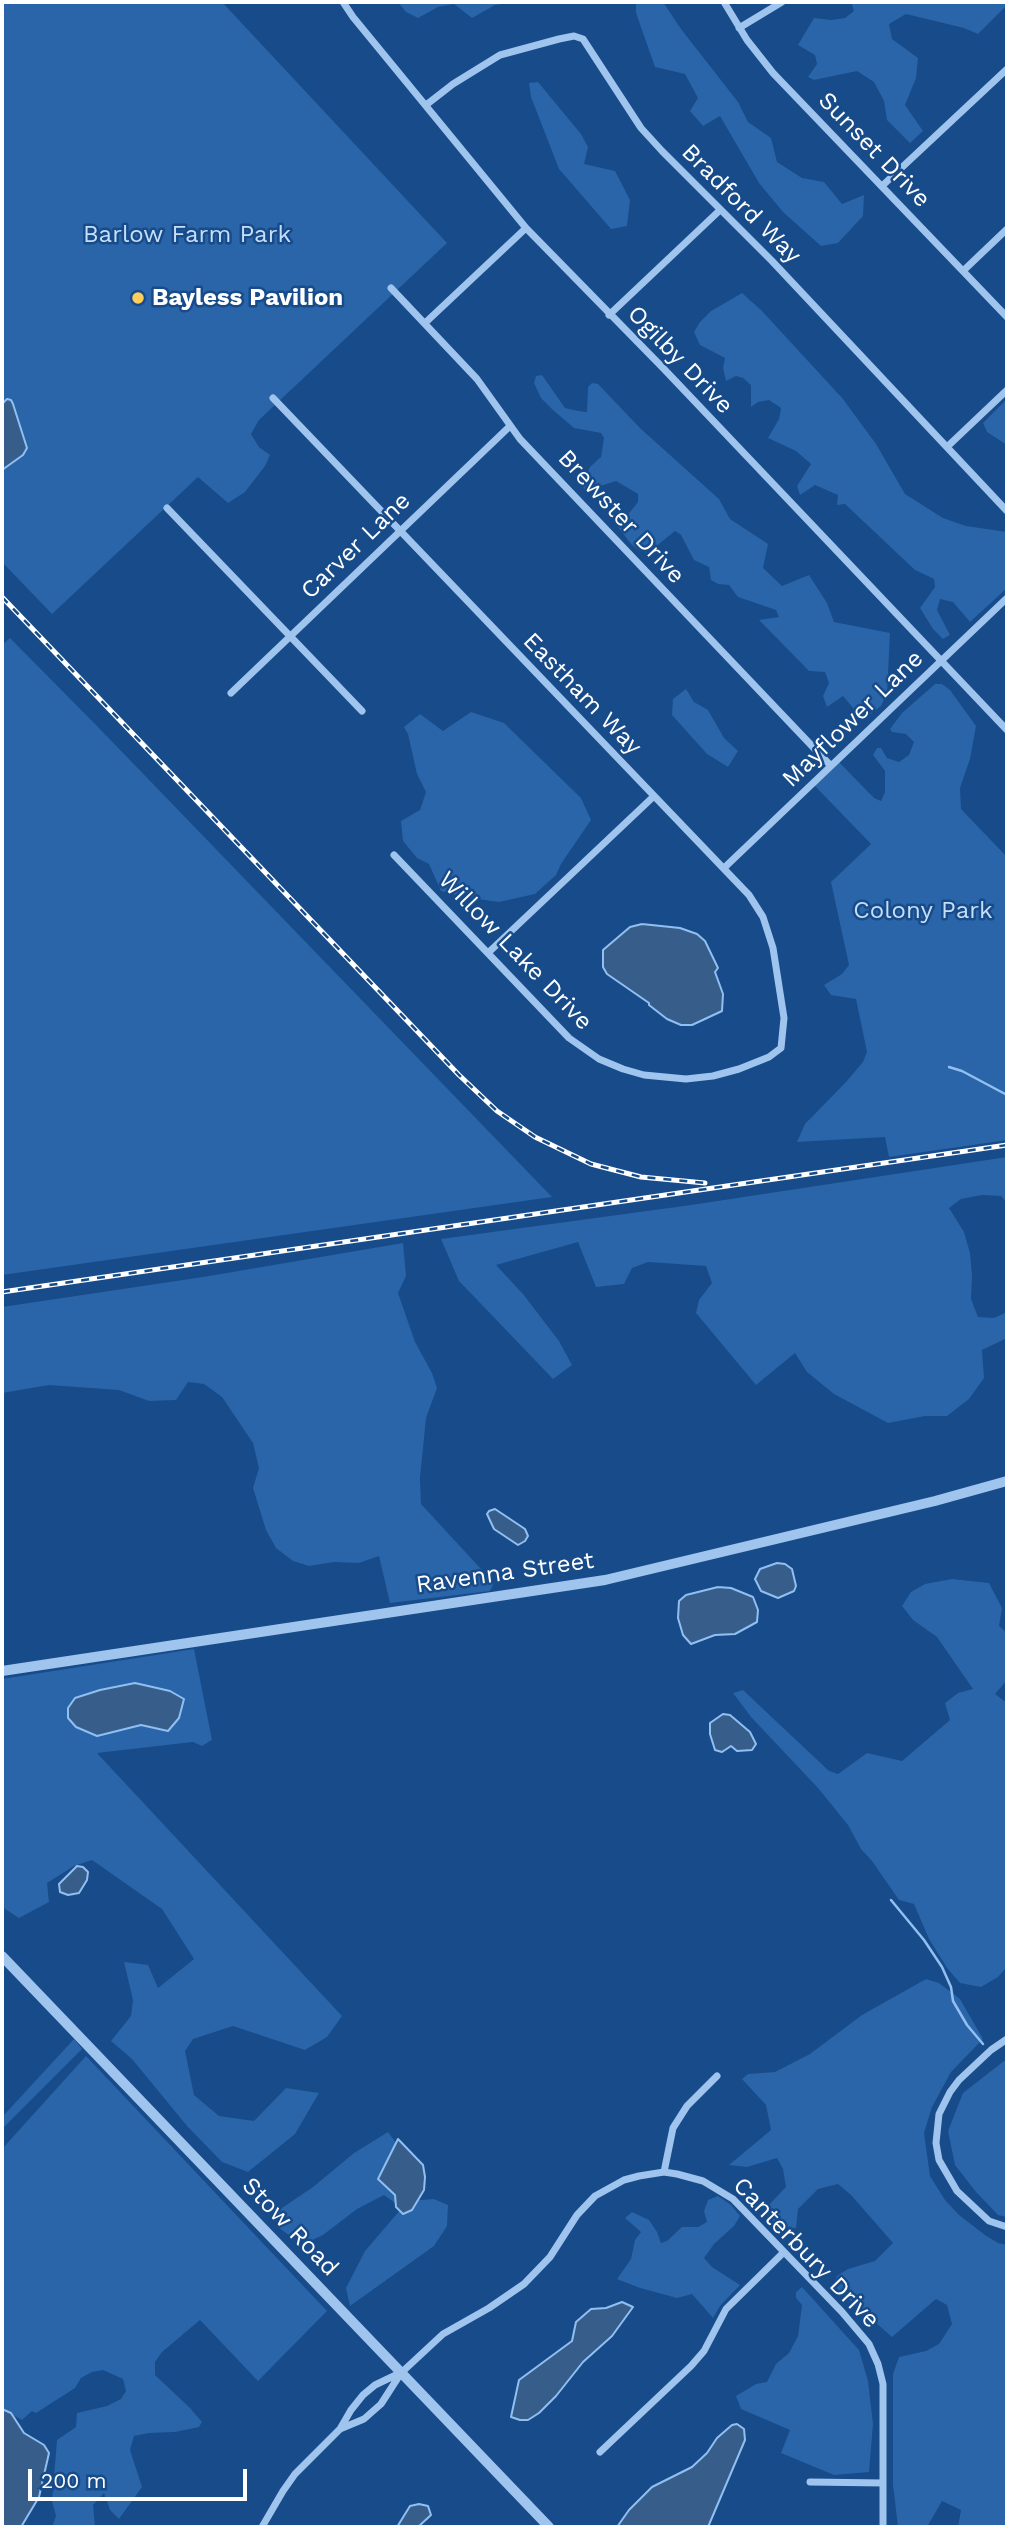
<!DOCTYPE html>
<html>
<head>
<meta charset="utf-8">
<style>
	body { margin:0 }
	#map { position:relative; width:1009px; height:2529px; overflow:hidden; background:#174b89; font-family:"Work Sans",sans-serif }
	canvas { display:block }
	.frame { position:absolute; inset:0; border:4px solid #fff; pointer-events:none }
	.scale { position:absolute; left:28px; top:2469px; width:219px; height:32px; box-sizing:border-box; border:4px solid #fff; border-top:0; padding-left:9px; font-size:21px; line-height:24px; white-space:nowrap; color:#fff; -webkit-text-stroke:5px #174b89; paint-order:stroke }
</style>
</head>
<body>
<div id="map">
<canvas width="1009" height="2529"></canvas>
<div class="frame"></div>
<div class="scale">200 m</div>
</div>
<script>
const ctx = document.querySelector('canvas').getContext('2d');
ctx.lineJoin = 'round';
function fillPath(path, color) {
  ctx.fillStyle = color;
  ctx.fill(path, 'evenodd');
}
function poly(rows) {
  const path = new Path2D();
  for (const r of rows) {
    path.moveTo(r[0], r[1]);
    for (let i = 2; i < r.length; i += 2) path.lineTo(r[i], r[i + 1]);
  }
  return path;
}
function strokePath(path, color, width, dash) {
  ctx.strokeStyle = color;
  ctx.lineWidth = width;
  ctx.lineCap = dash ? 'butt' : 'round';
  ctx.setLineDash(dash || []);
  ctx.stroke(path);
}
function write(font, color, halo, rows, align = 'center') {
  ctx.font = font + ' "Work Sans",sans-serif';
  ctx.lineWidth = 5;
  ctx.setLineDash([]);
  ctx.textBaseline = 'middle';
  ctx.strokeStyle = halo;
  ctx.fillStyle = color;
  for (const [text, x, y, turn = 0] of rows) {
    ctx.save();
    ctx.translate(x, y);
    ctx.rotate((+turn || 0) * Math.PI / 180);
    ctx.textAlign = isNaN(turn) ? turn : align;
    if (halo) ctx.strokeText(text, 0, 0);
    ctx.fillText(text, 0, 0);
    ctx.restore();
  }
}
fillPath(poly([
	[2,2,222,2,447,243,259,420,251,434,259,447,270,455,265,466,245,492,228,503,198,477,52,614,2,562],
	[398,2,515,2,495,5,472,18,454,4,438,7,418,18,406,12],
	[636,2,663,2,681,29,738,102,748,122,771,138,777,162,802,178,824,182,842,204,864,195,863,216,838,243,821,246,783,212,759,183,720,116,703,126,690,111,698,98,685,74,655,67,636,13],
	[851,2,1007,2,1007,5,978,34,964,28,906,14,889,24,892,39,918,58,916,78,905,105,923,131,910,143,887,120,884,101,874,82,857,71,814,80,808,77,817,64,815,55,798,45,814,18,831,20,845,18,854,11],
	[538,82,581,134,588,147,584,164,615,171,630,200,627,226,611,229,559,169,531,97,529,83],
	[742,293,762,311,843,399,876,444,905,494,943,518,966,526,1007,532,1007,588,970,622,953,602,940,599,937,610,950,635,943,639,933,629,920,608,935,587,934,579,915,570,845,504,837,505,838,495,815,485,800,495,797,486,811,464,796,451,768,438,779,419,781,408,769,400,758,402,751,407,751,385,743,378,736,376,726,381,723,368,725,358,700,345,694,332,700,322,711,311],
	[542,375,565,408,578,411,587,412,588,387,592,383,598,384,641,429,719,499,730,519,768,544,763,568,782,586,809,575,827,603,834,622,890,633,887,693,881,706,863,720,843,696,827,707,823,696,829,683,825,672,809,671,759,620,779,617,776,610,738,597,729,585,718,584,711,580,709,567,694,560,681,535,675,531,648,553,640,551,631,544,618,527,638,502,638,494,616,481,585,491,582,484,590,467,601,457,604,438,601,433,574,428,553,410,541,398,534,383,536,376],
	[1007,399,1007,445,987,432,983,423],
	[10,638,97,726,552,1197,2,1275,2,645],
	[935,684,942,684,950,690,976,726,970,759,960,788,961,809,1007,857,1007,1140,889,1157,885,1137,797,1142,805,1124,846,1082,863,1062,867,1052,856,999,831,995,824,985,842,974,849,965,831,882,871,844,813,784,837,760,874,798,881,801,885,792,885,771,873,755,877,748,881,748,887,758,899,762,909,755,914,742,906,734,892,732,890,729,902,713],
	[686,689,694,702,708,710,724,738,738,751,728,767,707,754,672,715,673,699],
	[471,712,504,723,581,798,591,820,561,864,556,875,535,894,499,902,463,897,441,891,429,864,417,858,403,841,401,821,420,810,426,792,417,774,408,734,404,727,420,714,443,731],
	[1007,1157,1007,1203,1001,1196,982,1195,961,1199,949,1208,964,1232,970,1253,972,1276,971,1299,978,1317,994,1318,1007,1312,1007,1338,982,1350,984,1378,969,1399,947,1416,925,1416,888,1423,834,1394,807,1372,795,1353,756,1385,696,1313,699,1300,712,1283,706,1266,648,1262,632,1268,624,1284,596,1287,578,1242,496,1265,523,1294,559,1341,572,1365,553,1379,459,1281,441,1239,691,1205],
	[403,1243,406,1276,398,1293,415,1342,432,1373,437,1388,426,1418,420,1478,421,1504,494,1583,490,1591,390,1603,379,1556,359,1563,334,1562,309,1566,293,1561,276,1548,266,1530,253,1488,259,1468,253,1443,222,1397,204,1384,188,1382,176,1400,149,1401,119,1390,49,1385,2,1393,2,1307,203,1277],
	[952,1579,989,1583,1002,1608,999,1626,1007,1633,1007,1680,995,1694,1007,1703,1007,1967,998,1977,981,1987,960,1983,947,1968,929,1939,914,1904,899,1900,872,1861,861,1849,848,1825,818,1788,751,1717,733,1693,743,1690,829,1771,838,1774,867,1753,902,1761,950,1720,945,1703,958,1693,973,1689,937,1637,913,1620,902,1606,911,1592,925,1584],
	[194,1649,212,1740,202,1746,193,1742,97,1753,342,2016,327,2037,305,2050,233,2026,193,2039,185,2051,194,2095,219,2116,254,2121,286,2088,319,2093,295,2134,248,2172,222,2162,187,2126,132,2059,111,2041,131,2016,133,2000,124,1962,148,1965,158,1988,194,1959,162,1909,92,1860,74,1866,47,1883,49,1902,19,1918,2,1907,2,1679],
	[926,1979,939,1983,960,1999,983,2039,951,2072,932,2107,924,2133,930,2176,945,2200,959,2215,985,2235,998,2243,1007,2245,1007,2527,958,2527,961,2510,942,2501,927,2527,898,2527,893,2485,893,2374,899,2357,926,2351,939,2344,952,2324,947,2305,936,2299,892,2337,833,2285,837,2276,848,2269,875,2261,893,2243,851,2195,838,2184,818,2189,798,2209,796,2228,776,2227,764,2210,786,2187,783,2169,777,2158,747,2167,729,2165,771,2130,766,2105,742,2079,748,2074,775,2072,810,2054,862,2015],
	[74,2039,82,2049,2,2129,2,2113,4,2115],
	[86,2056,327,2311,258,2381,200,2320,162,2352,155,2362,155,2375,190,2408,202,2422,199,2427,175,2432,149,2433,134,2436,130,2450,142,2487,119,2519,110,2510,104,2493,93,2505,95,2527,52,2527,56,2516,52,2501,57,2440,76,2427,77,2413,107,2406,121,2399,126,2391,123,2379,103,2370,92,2372,81,2378,75,2388,36,2413,32,2411,22,2420,2,2409,2,2149],
	[1004,2061,1007,2062,1007,2217,998,2215,976,2192,955,2165,948,2131,963,2093],
	[388,2132,396,2143,378,2179,407,2201,434,2199,448,2205,447,2226,434,2246,350,2306,346,2288,365,2251,402,2208,384,2195,357,2209,323,2235,310,2241,289,2235,279,2228,273,2214,313,2187,354,2153],
	[718,2196,731,2205,740,2216,734,2226,714,2244,704,2258,712,2267,740,2285,720,2306,713,2318,692,2294,677,2298,640,2288,617,2279,631,2259,635,2240,641,2232,625,2218,632,2212,649,2220,657,2232,661,2243,667,2241,682,2227,698,2227,707,2222,704,2211,708,2200],
	[802,2287,859,2350,868,2381,873,2424,869,2472,834,2475,781,2453,790,2430,741,2409,736,2396,756,2384,767,2382,776,2364,789,2353,798,2336,802,2305,796,2298,796,2292]
]), '#2965a8');
const water = poly([
	[7,399,11,400,13,404,27,448,23,455,2,470,2,404,7,399],
	[642,924,680,928,697,934,705,941,718,968,715,972,723,994,722,1011,692,1025,681,1025,667,1019,649,1005,649,1003,607,974,603,967,603,950,630,927,642,924],
	[495,1509,525,1529,528,1536,525,1541,518,1545,494,1529,487,1514,489,1511,495,1509],
	[777,1563,785,1564,792,1569,796,1586,794,1591,778,1598,761,1591,755,1579,760,1569,777,1563],
	[718,1587,731,1588,753,1597,758,1610,757,1622,735,1634,715,1635,691,1644,683,1635,678,1618,679,1601,686,1595,718,1587],
	[135,1683,170,1691,184,1699,179,1718,168,1731,141,1725,97,1736,76,1727,68,1718,68,1708,75,1698,100,1690,135,1683],
	[723,1714,730,1715,750,1732,756,1744,752,1750,737,1751,731,1746,722,1752,715,1750,710,1734,710,1723,723,1714],
	[77,1866,83,1867,88,1872,87,1880,79,1893,68,1895,60,1892,59,1884,77,1866],
	[398,2139,423,2165,425,2177,424,2190,412,2210,403,2214,396,2207,395,2195,378,2179,398,2139],
	[622,2302,633,2307,612,2336,583,2362,556,2396,539,2413,528,2420,520,2420,511,2417,519,2380,572,2341,576,2322,591,2309,606,2308,622,2302],
	[2,2409,11,2413,24,2433,44,2445,49,2453,39,2497,21,2527,2,2527,2,2409],
	[737,2424,744,2429,745,2440,708,2527,617,2527,629,2510,652,2487,692,2467,707,2453,717,2438,732,2425,737,2424],
	[419,2504,428,2506,431,2515,418,2527,397,2527,410,2506,419,2504]
]);
fillPath(water, '#375e8b');
strokePath(water, '#91bff1', 2);
strokePath(poly([
	[949,1067,962,1071,1007,1095],
	[891,1900,924,1940,942,1967,951,1987,953,2001,967,2025,983,2044]
]), '#91bff1', 2.5);
strokePath(poly([
	[343,2,353,17,526,228,664,369,1007,730],
	[724,2,747,40,773,73,1007,317],
	[739,28,782,2],
	[426,105,453,84,500,55,559,39,574,36,583,39,641,128,662,151,772,261,1007,511],
	[882,186,1007,69],
	[963,271,1007,229],
	[391,288,477,379,520,439,831,766],
	[609,315,719,211],
	[425,323,526,228],
	[273,398,749,895,763,917,773,948,784,1018,781,1048,769,1057,739,1069,713,1076,686,1079,644,1075,623,1069,599,1059,569,1038,394,855],
	[948,446,1007,390],
	[167,508,362,711],
	[231,693,509,427],
	[724,868,1007,598],
	[489,952,653,797],
	[1007,2039,991,2050,959,2080,950,2092,939,2114,936,2143,939,2160,957,2191,989,2221,1007,2227],
	[664,2172,673,2128,687,2106,717,2076],
	[340,2429,364,2419,381,2404,401,2373,443,2334,489,2308,524,2284,550,2257,577,2215,595,2196,624,2180,639,2176,664,2172,677,2174,703,2181,733,2199,842,2312,869,2344,878,2364,883,2384,883,2527],
	[600,2452,691,2366,704,2351,726,2309,784,2252],
	[810,2482,883,2483],
	[262,2527,283,2491,295,2474,340,2429,351,2410,363,2395,375,2385,400,2373]
]), '#9fc4ee', 7);
strokePath(poly([
	[2,1671,605,1580,935,1501,1007,1481],
	[2,1956,549,2527]
]), '#9fc4ee', 10);
const rail = poly([
	[2,597,459,1075,497,1111,535,1137,591,1164,641,1177,705,1183],
	[2,1292,1007,1145]
]);
strokePath(rail, '#fff', 5);
strokePath(rail, '#174b89', 2.5, [8]);
for (const [x, y, r, color] of [
	[138,298,7,"#ffcd5c"]
]) {
  const dot = new Path2D();
  dot.arc(x, y, r, 0, 2 * Math.PI);
  ctx.fillStyle = color;
  ctx.fill(dot);
  strokePath(dot, '#174b89', 2.5);
}
write('24px', '#fff', '#174b89', [
	["Sunset Drive",874,150,46],
	["Bradford Way",741,204,45],
	["Ogilby Drive",680,360,46],
	["Brewster Drive",621,517,47],
	["Carver Lane",356,546,-44],
	["Eastham Way",582,694,46],
	["Mayflower Lane",853,719,-44],
	["Willow Lake Drive",515,951,46],
	["Ravenna Street",505,1573,-8],
	["Stow Road",290,2227,46],
	["Canterbury Drive",806,2253,46]
]);
write('24px', '#c5defa', '#174b89', [
	["Barlow Farm Park",187,235],
	["Colony Park",923,911]
]);
write('bold 24px', '#fff', '#174b89', [
	["Bayless Pavilion",152,298]
], 'left');
</script>
</body>
</html>
